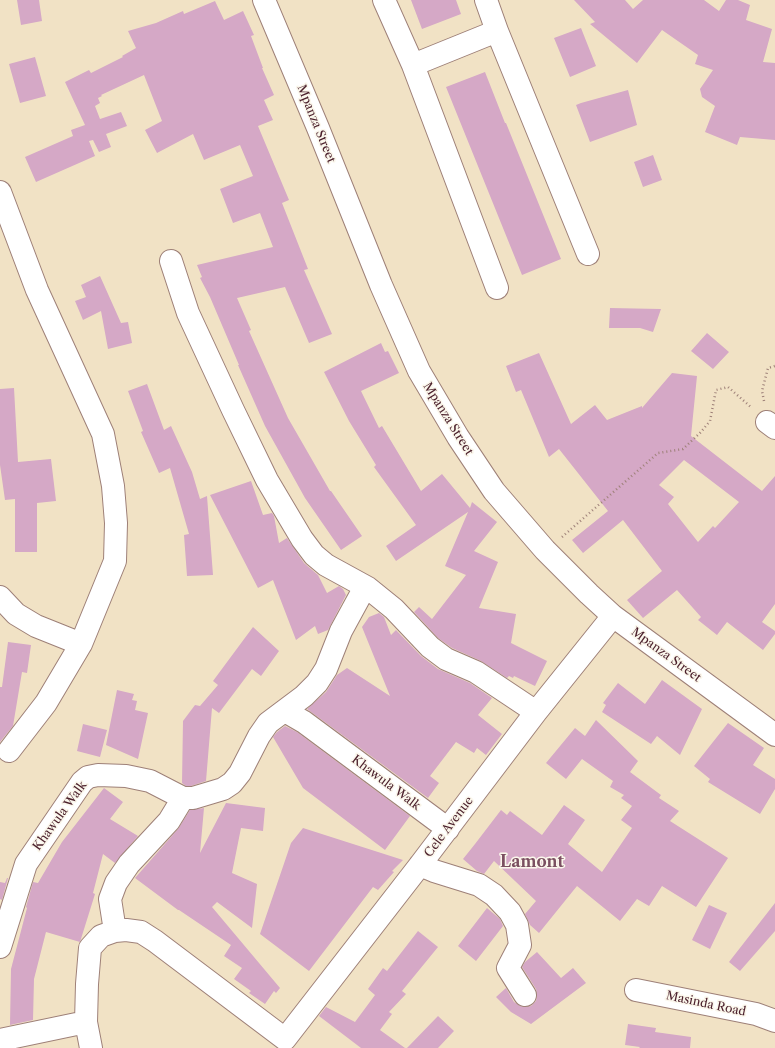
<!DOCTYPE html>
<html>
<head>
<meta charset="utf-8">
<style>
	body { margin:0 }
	canvas { display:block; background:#f1e2c5 }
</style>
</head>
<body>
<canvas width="775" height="1048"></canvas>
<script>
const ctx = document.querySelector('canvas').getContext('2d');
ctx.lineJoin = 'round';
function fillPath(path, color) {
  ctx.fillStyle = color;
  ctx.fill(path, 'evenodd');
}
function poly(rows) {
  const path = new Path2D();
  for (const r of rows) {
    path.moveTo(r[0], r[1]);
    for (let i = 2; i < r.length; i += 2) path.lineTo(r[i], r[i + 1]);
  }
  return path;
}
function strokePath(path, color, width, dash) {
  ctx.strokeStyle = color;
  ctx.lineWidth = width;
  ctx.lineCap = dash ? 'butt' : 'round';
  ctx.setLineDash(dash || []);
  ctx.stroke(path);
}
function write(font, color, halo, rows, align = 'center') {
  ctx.font = font + ' "Libre Caslon Text",serif';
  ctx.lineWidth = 3;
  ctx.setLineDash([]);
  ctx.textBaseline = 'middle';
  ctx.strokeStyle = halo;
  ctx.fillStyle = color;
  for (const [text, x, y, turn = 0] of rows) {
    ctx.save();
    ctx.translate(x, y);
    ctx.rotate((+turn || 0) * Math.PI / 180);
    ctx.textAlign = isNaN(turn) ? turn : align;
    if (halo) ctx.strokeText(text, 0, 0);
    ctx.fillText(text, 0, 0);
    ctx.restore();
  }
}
fillPath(poly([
	[17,0,39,0,42,21,21,25],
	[411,0,456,0,461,14,422,29],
	[574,0,625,0,633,9,643,0,704,0,719,11,726,0,738,0,750,5,746,20,772,29,763,62,775,63,775,140,740,137,737,145,705,132,715,106,702,97,700,89,713,70,695,64,698,55,662,30,637,63,590,24,595,22],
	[215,1,224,20,243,11,254,35,251,36,263,68,262,68,274,95,264,100,273,120,258,126,289,200,282,203,308,269,304,270,332,334,309,343,285,287,237,298,251,330,249,331,288,418,330,491,331,491,362,536,341,550,305,498,265,426,238,365,239,365,210,297,200,278,202,277,197,265,273,247,260,213,233,223,220,189,253,176,240,145,204,160,193,134,157,153,145,130,162,121,144,75,101,95,102,96,98,98,100,103,95,106,100,119,121,112,127,126,106,134,111,147,99,152,93,140,89,141,95,156,36,182,25,157,73,136,71,130,85,125,65,82,89,70,91,73,123,57,122,56,136,48,128,31,156,23,183,11,184,14],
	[581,28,596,66,570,77,554,38],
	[35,57,46,96,20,103,9,64],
	[485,72,505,123,506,123,561,259,522,275,446,87],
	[628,90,637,125,590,142,576,105,581,103],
	[653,155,662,180,643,187,634,162],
	[100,276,121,323,128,322,132,343,108,349,101,311,83,320,75,301,86,297,81,285],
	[610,308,661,309,653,332,640,328,609,328],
	[707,333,729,352,713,369,691,351],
	[381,343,385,352,388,351,399,373,361,391,379,428,382,426,421,491,442,474,470,508,472,502,497,522,474,551,498,562,479,608,516,614,511,643,547,661,535,686,514,676,513,678,509,676,507,678,481,661,452,648,438,638,414,612,419,607,432,619,466,575,445,566,468,512,396,561,386,546,416,525,374,467,376,465,349,421,324,372],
	[539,353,571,424,595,405,607,420,642,406,642,408,672,373,697,376,691,436,762,491,775,476,775,604,762,622,775,631,775,634,763,650,727,622,717,635,698,620,701,617,677,590,643,618,627,600,662,571,623,520,583,553,572,540,608,511,559,449,549,457,521,390,516,392,506,366],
	[684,460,739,502,715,528,713,526,698,542,668,504,674,497,659,485],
	[147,384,164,430,171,426,192,472,200,499,207,496,213,575,187,576,184,535,189,534,170,468,159,473,141,432,143,431,128,391],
	[14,388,18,462,51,459,56,501,37,503,37,552,15,552,15,499,5,500,0,465,0,389],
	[251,481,263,515,272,513,274,516,279,543,287,538,304,563,318,575,327,593,339,586,343,589,346,595,328,630,318,634,315,626,296,640,273,580,258,588,210,495],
	[379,613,384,617,391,635,396,630,421,656,438,669,470,683,492,698,478,715,502,734,486,755,477,748,474,753,456,742,430,776,439,783,428,798,307,709,326,692,337,675,347,668,390,696,362,627,369,617],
	[253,627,279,651,261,676,252,669,219,713,212,708,206,781,191,786,186,786,182,783,183,721,195,705,200,706,218,685,213,681],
	[8,642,31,645,27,673,22,672,13,726,0,742,0,687,2,687],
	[662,680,702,709,680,755,657,736,651,744,602,712,606,705,603,703,618,683,645,704],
	[117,690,134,694,132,700,137,701,135,710,148,713,138,759,106,745],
	[596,720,638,761,630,772,661,795,659,798,679,811,670,821,728,858,696,907,662,886,649,906,637,899,620,921,577,886,539,933,530,925,525,914,536,901,494,861,484,874,477,871,463,859,475,844,501,810,507,815,510,811,542,835,564,805,585,820,568,844,602,872,632,828,621,820,632,806,621,798,624,795,610,787,613,781,582,759,566,779,546,763,575,728,585,736],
	[728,723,764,748,753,765,775,779,775,789,760,814,708,782,710,779,694,766],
	[83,724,107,730,100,757,77,751],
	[285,726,297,732,410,816,385,850,303,788,273,737,277,732],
	[104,788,123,802,110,819,138,836,115,863,103,854,93,893,95,894,80,942,46,932,34,979,33,1020,10,1025,11,969,27,908,26,907,33,882,38,883,62,842],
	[226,803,265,808,263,831,241,828,232,873,257,884,252,928,217,902,212,907,280,988,276,993,274,991,265,1004,249,993,251,991,234,979,242,968,224,956,231,945,179,910,178,910,135,878,178,829,190,810,204,808,200,853],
	[303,828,403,860,392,871,394,872,378,890,373,887,309,971,260,934,291,843],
	[7,878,8,878,2,900,0,899,0,882,5,883],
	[775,903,775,931,740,971,729,962],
	[709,905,727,913,710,949,692,940],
	[487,908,500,919,503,926,476,961,458,946],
	[418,931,438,947,402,991,406,994,389,1012,392,1014,380,1030,405,1048,361,1048,319,1016,326,1007,355,1022,375,995,368,989,383,968,387,971],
	[537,952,561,978,573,968,586,983,531,1024,511,1012,496,997,506,988,514,1002,520,1006,525,1007,531,1006,536,1001,537,995,536,989,522,967,525,962],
	[438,1016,454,1031,438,1048,407,1048],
	[628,1024,656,1028,655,1032,691,1037,690,1048,639,1048,640,1047,625,1045]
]), '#d5a8c6');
const minor = poly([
	[264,0,318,128,381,285,419,371,458,437,494,491,545,550,589,594,613,616,775,735],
	[384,0,413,65],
	[486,0,497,31,588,254],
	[0,192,37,290,103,434,113,486,116,523,115,561,81,644,46,703,9,751],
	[171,261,188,313,233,410,267,480,302,539,314,555,326,565,368,588,394,609,430,647,446,659,476,672,536,712],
	[497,288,413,65,497,31],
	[767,422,775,428],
	[0,597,16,614,36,626,81,644],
	[285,711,304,722,448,829],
	[420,865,434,871,479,885,494,895,510,912,517,925,520,945,508,968,525,995],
	[115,931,110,899,116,883,129,864,169,821,183,798],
	[0,947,26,864,82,782,88,777,98,775,126,776,150,781,183,798,193,798,223,789,232,783,240,773,259,736,268,723,304,696,317,683,326,669,341,631,365,587],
	[636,990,756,1014,775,1021],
	[0,1040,86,1022],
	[91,1048,86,1022,87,984,90,948,101,936,115,931,126,930,141,932,155,941,285,1039,420,865,536,712,613,616]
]);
strokePath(minor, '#9e8078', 24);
strokePath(poly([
	[764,401,762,391,768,368,775,366],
	[562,537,658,453,683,449,700,433,710,421,716,390,728,387,752,408]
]), '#9e8078', 2.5, [1, 3]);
strokePath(minor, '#fff', 22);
write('12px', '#4a1f2b', '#fbf7ec', [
	["Mpanza Street",316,124,68],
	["Mpanza Street",448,419,58],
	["Mpanza Street",666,655,36],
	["Khawula Walk",386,783,37],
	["Khawula Walk",60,816,-54],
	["Cele Avenue",449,827,-53],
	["Masinda Road",706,1004,12]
]);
write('bold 16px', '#7b4f61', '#fbf7ec', [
	["Lamont",532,862]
]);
</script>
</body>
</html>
